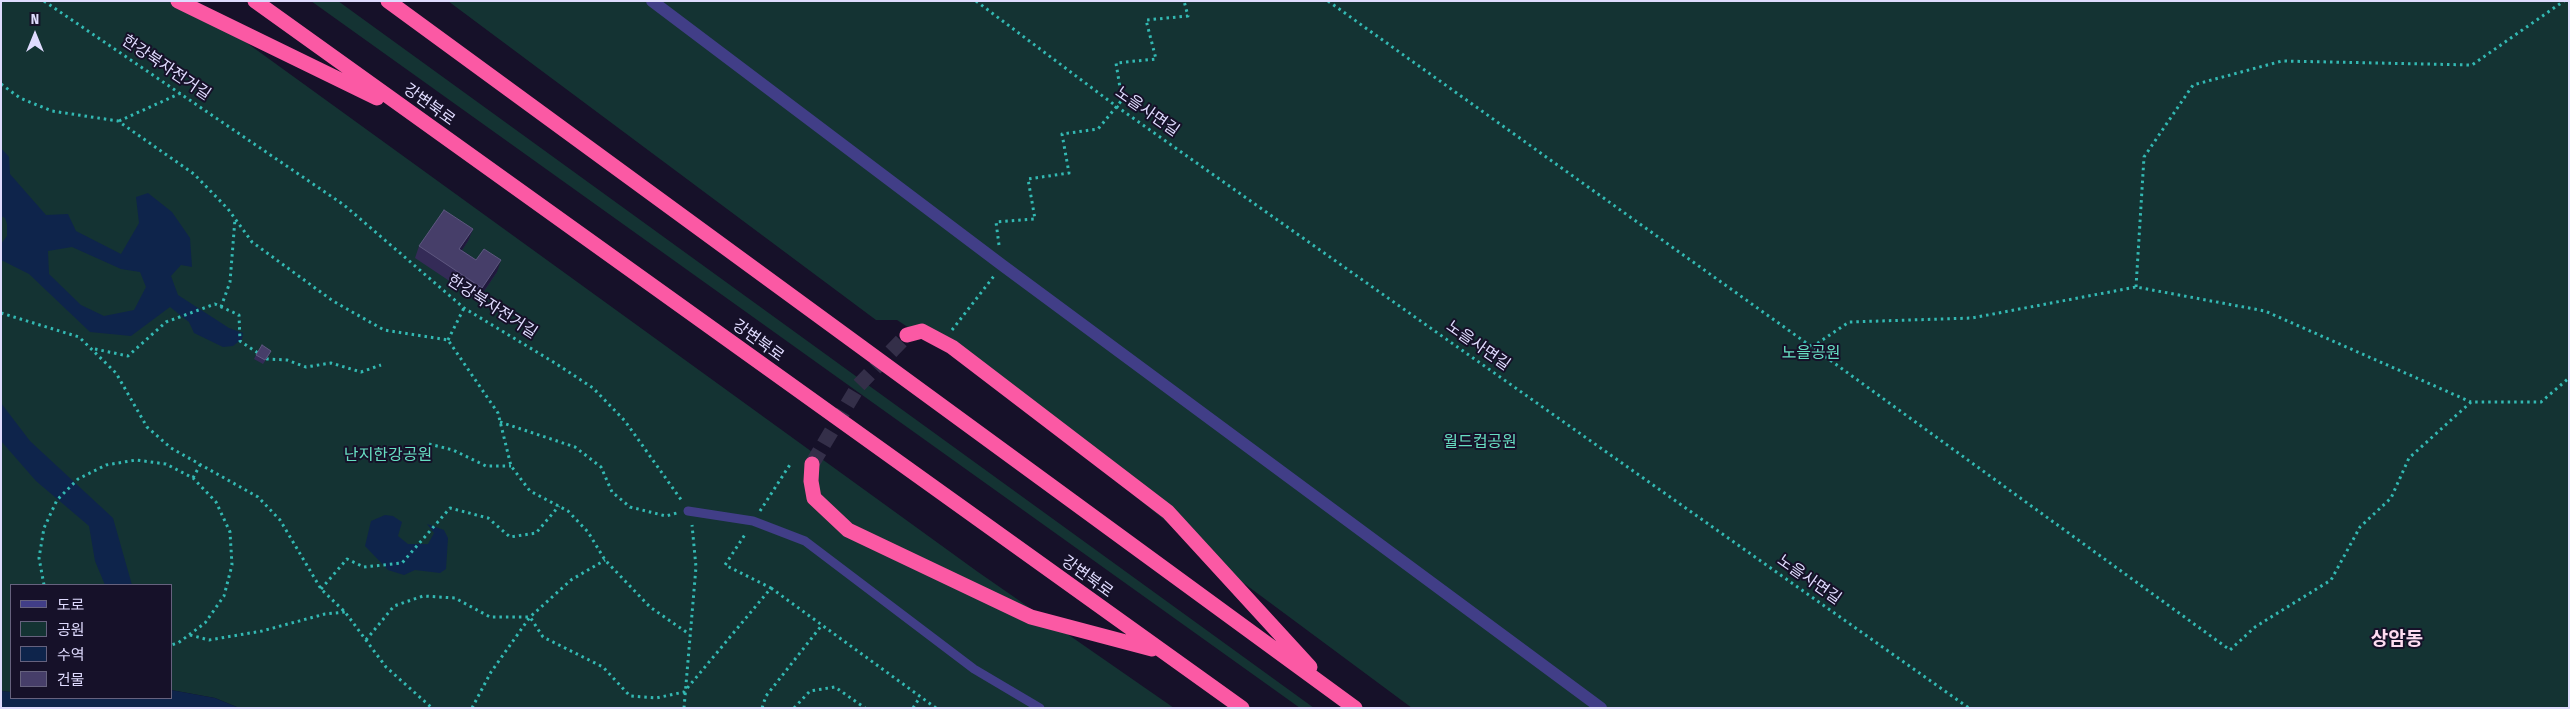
<!DOCTYPE html>
<html>
<head>
<meta charset="utf-8">
<style>
	body { margin:0 }
	#map { position:relative; width:2570px; height:709px; overflow:hidden; background:#161129; font-family:"Fira Sans Condensed","Noto Sans KR",sans-serif }
	canvas { display:block }
	.frame { position:absolute; inset:0; border:2px solid #dfdbfe; pointer-events:none }
	.legend { position:absolute; left:10px; top:584px; width:162px; height:115px; box-sizing:border-box; background:#161129; border:1px solid #66627e; margin:0; padding:6px 9px; list-style:none; font-size:15px; color:#dfdbfe }
	.legend li { display:flex; align-items:center; gap:10px; height:25px }
	.legend b { width:25px; border:1px solid #66627e }
	.north { position:absolute; left:10px; top:10px; width:50px; height:50px; -webkit-text-stroke:4px #161129; paint-order:stroke; rotate:0deg; font-size:14px; font-weight:700; line-height:20px; text-align:center; color:#dfdbfe }
	.north::after { content:''; display:block; margin:auto; width:18px; height:22px; background:#dfdbfe; clip-path:polygon(50% 0,100% 100%,50% 72%,0 100%) }
</style>
</head>
<body>
<div id="map">
<canvas width="2570" height="709"></canvas>
<div class="frame"></div>
<ul class="legend">
<li><b style="height:6px;background:#413e87"></b>도로</li>
<li><b style="height:14px;background:#143333"></b>공원</li>
<li><b style="height:14px;background:#0e244b"></b>수역</li>
<li><b style="height:14px;background:#463e69"></b>건물</li>
</ul>
<div class="north">N</div>
</div>
<script>
const ctx = document.querySelector('canvas').getContext('2d');
ctx.lineJoin = 'round';
function fillPath(path, color) {
  ctx.fillStyle = color;
  ctx.fill(path, 'evenodd');
}
function poly(rows) {
  const path = new Path2D();
  for (const r of rows) {
    path.moveTo(r[0], r[1]);
    for (let i = 2; i < r.length; i += 2) path.lineTo(r[i], r[i + 1]);
  }
  return path;
}
function strokePath(path, color, width, dash) {
  ctx.strokeStyle = color;
  ctx.lineWidth = width;
  ctx.lineCap = dash ? 'butt' : 'round';
  ctx.setLineDash(dash || []);
  ctx.stroke(path);
}
function write(font, color, halo, rows, align = 'center') {
  ctx.font = font + ' "Fira Sans Condensed","Noto Sans KR",sans-serif';
  ctx.lineWidth = 4;
  ctx.setLineDash([]);
  ctx.textBaseline = 'middle';
  ctx.strokeStyle = halo;
  ctx.fillStyle = color;
  for (const [text, x, y, turn = 0] of rows) {
    ctx.save();
    ctx.translate(x, y);
    ctx.rotate((+turn || 0) * Math.PI / 180);
    ctx.textAlign = isNaN(turn) ? turn : align;
    if (halo) ctx.strokeText(text, 0, 0);
    ctx.fillText(text, 0, 0);
    ctx.restore();
  }
}
fillPath(poly([
	[1,1,189,1,978,572,1174,708,239,708,215,698,171,690,171,585,11,585,11,692,1,691],
	[311,1,338,1,1314,708,1300,708],
	[448,1,2569,1,2569,708,1412,708,1230,573,1000,387,897,320,876,320]
]), '#143333');
fillPath(poly([
	[1,148,9,157,10,174,46,215,68,214,76,231,121,254,139,223,136,197,148,193,172,212,190,238,192,267,181,265,171,276,178,295,229,328,243,333,242,339,233,346,223,347,194,333,189,322,170,307,131,336,90,332,29,274,1,260,1,244,7,236,7,224,5,218,1,216],
	[72,247,121,269,140,272,146,287,134,310,104,316,81,305,49,274,48,251],
	[1,403,30,441,113,518,132,585,105,585,95,561,89,526,36,481,1,441],
	[385,515,393,516,402,522,398,536,408,544,428,544,434,533,427,524,444,530,448,538,446,569,440,573,415,570,404,575,388,570,365,546,371,521],
	[171,690,215,698,239,708,1,708,1,691,11,692,11,698,171,698]
]), '#0e244b');
strokePath(poly([
	[812,464,859,385,907,335]
]), '#342f49', 15, [15, 8]);
strokePath(poly([
	[44,1,344,205,464,308,555,363,593,388,625,421,682,501],
	[976,1,1116,106,1969,708],
	[1328,1,1812,347,2230,650,2255,627,2331,580,2360,527,2391,498,2409,458,2471,402,2541,402,2569,378],
	[1,84,20,98,52,111,118,121,194,174,228,209,252,242,333,301,384,330,448,340,498,413,511,466,530,491,568,511,588,532,605,560,650,607,689,634],
	[119,121,181,93],
	[999,245,996,222,1035,219,1028,179,1069,173,1062,134,1098,129,1122,100,1116,63,1156,59,1146,20,1188,16,1184,1],
	[2136,287,2144,157,2193,85,2282,61,2472,65,2564,1],
	[221,307,230,282,235,219],
	[1,313,79,337,116,373,147,427,171,448,258,497,280,520,321,589,345,612,386,667,432,708],
	[952,330,994,276],
	[448,340,464,308],
	[1812,347,1849,322,1972,318,2136,287,2265,311,2471,402],
	[95,349,128,356,166,322,215,304,239,315,240,341,267,359,287,360,306,367,331,363,361,372,381,365],
	[500,422,575,447,601,467,612,492,630,507,666,516,677,513],
	[429,444,453,450,486,466,511,466],
	[193,478,200,465],
	[760,511,791,463],
	[44,585,39,558,44,528,57,500,78,479,106,465,136,460,166,464,193,478,216,502,230,532,232,565,224,596,205,623,178,643,171,645],
	[771,588,936,708],
	[321,589,347,559,364,567,402,563,450,508,488,518,510,537,536,533,559,506],
	[190,635,209,640,262,631,325,614,345,612],
	[366,640,394,606,423,596,455,598,490,617,530,617,543,637,603,667,630,696,656,698,684,692,771,588,725,565,746,533],
	[472,708,491,672,530,617,571,580,605,560],
	[684,708,696,567,692,525],
	[762,708,766,696,822,625],
	[794,708,810,691,835,687,865,708],
	[913,708,920,697]
]), '#33b9b3', 3, [2.5, 4]);
strokePath(poly([
	[688,511,753,521,805,541,974,669,1040,708]
]), '#413e87', 9);
strokePath(poly([
	[652,1,1002,265,1601,708]
]), '#413e87', 12);
strokePath(poly([
	[178,1,377,98],
	[255,1,1242,708],
	[388,1,1355,708],
	[907,335,922,331,952,347,1168,512,1310,667],
	[812,464,811,481,814,498,848,530,1031,617,1152,649]
]), '#fb59a4', 15);
fillPath(poly([
	[473,229,468,241,462,250,476,260,497,272,478,300,415,258,419,246],
	[271,351,269,355,263,364,254,359,256,355]
]), '#342b57');
fillPath(poly([
	[473,229,468,241,455,261,459,249],
	[501,260,497,272,478,300,482,288]
]), '#20193d');
const building = poly([
	[444,210,473,229,459,249,476,260,484,249,501,260,482,288,419,246,444,210],
	[262,345,271,351,265,360,256,355,262,345]
]);
fillPath(building, '#463e69');
strokePath(building, '#5e5780', 1);
write('16px', '#dfdbfe', '#161129', [
	["한강북자전거길",166,68,34],
	["강변북로",429,105,36],
	["노을사면길",1147,112,35],
	["한강북자전거길",492,307,33],
	["강변북로",758,341,36],
	["노을사면길",1478,346,35],
	["강변북로",1087,577,36],
	["노을사면길",1809,580,35]
]);
write('16px', '#67dec2', '#161129', [
	["노을공원",1811,354],
	["월드컵공원",1480,443],
	["난지한강공원",388,456]
]);
write('bold 19px', '#fedcf1', '#161129', [
	["상암동",2397,640]
]);
</script>
</body>
</html>
